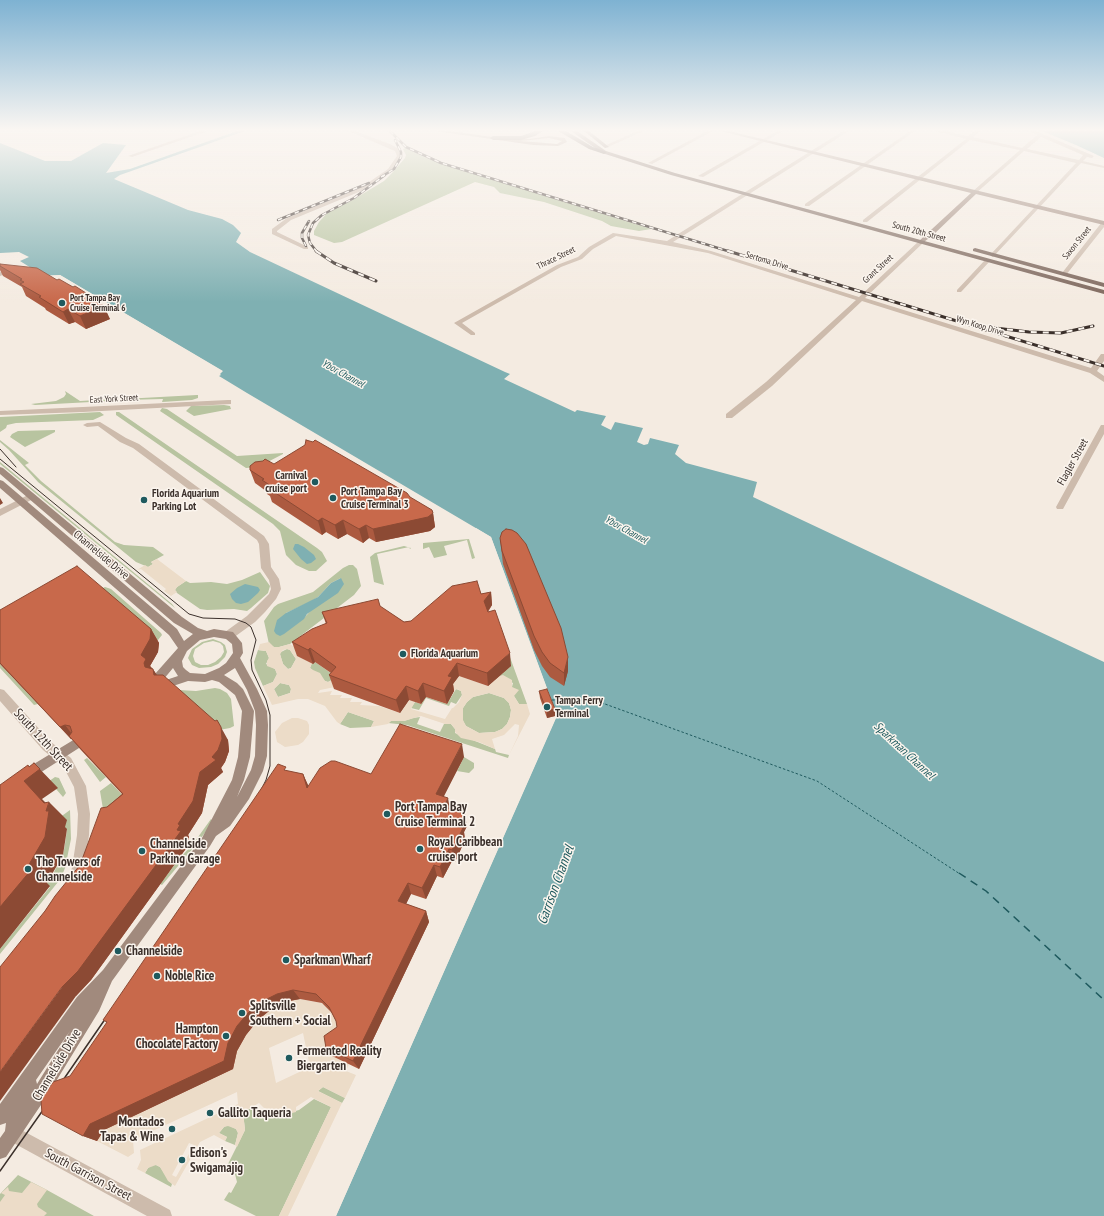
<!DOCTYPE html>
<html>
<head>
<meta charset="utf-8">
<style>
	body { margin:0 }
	canvas { display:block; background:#f4ebe1 }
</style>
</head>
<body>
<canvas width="1104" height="1216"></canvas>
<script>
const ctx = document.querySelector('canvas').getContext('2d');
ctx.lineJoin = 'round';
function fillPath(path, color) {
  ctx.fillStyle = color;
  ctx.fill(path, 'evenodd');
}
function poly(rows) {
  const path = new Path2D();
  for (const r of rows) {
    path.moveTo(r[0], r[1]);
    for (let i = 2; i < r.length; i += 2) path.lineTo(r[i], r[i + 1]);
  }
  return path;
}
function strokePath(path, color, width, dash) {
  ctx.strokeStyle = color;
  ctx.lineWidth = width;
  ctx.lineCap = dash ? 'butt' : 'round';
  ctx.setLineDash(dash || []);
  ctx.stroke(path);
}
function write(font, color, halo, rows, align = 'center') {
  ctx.font = font + ' "PT Sans Narrow",sans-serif';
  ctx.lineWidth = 3;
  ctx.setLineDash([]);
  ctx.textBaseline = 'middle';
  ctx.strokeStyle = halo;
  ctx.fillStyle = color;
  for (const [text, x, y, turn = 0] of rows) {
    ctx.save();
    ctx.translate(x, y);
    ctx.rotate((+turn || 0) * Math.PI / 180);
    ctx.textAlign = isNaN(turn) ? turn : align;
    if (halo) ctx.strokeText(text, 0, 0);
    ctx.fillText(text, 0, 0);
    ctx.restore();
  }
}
fillPath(poly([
	[406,148,426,158,465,171,651,229,639,231,611,226,602,221,544,202,500,193,494,187,475,182,342,242,334,243,314,235,314,231,319,222,329,211,351,201,384,181,393,172,405,158,406,155,403,149],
	[65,391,80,401,114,399,110,401,35,405,31,404,56,401,64,397,66,394],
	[197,395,198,395,198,398,192,400,162,402,163,399,125,400,123,399],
	[224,405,230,406,231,409,194,416,186,411,191,406],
	[162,408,167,409,237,456,283,453,283,454,258,467,246,468,160,411],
	[100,412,104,415,93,420,16,423,7,425,6,428,0,432,0,417],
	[116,412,119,412,317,548,322,552,327,561,316,571,309,571,296,565,286,555,280,531,273,524,116,415],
	[55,430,55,432,25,447,10,437,12,434,18,431],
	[0,440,29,463,25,465,41,481,115,542,124,545,153,547,164,555,151,562,153,564,148,567,136,562,38,482,9,450,0,442],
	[0,462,172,604,175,608,40,497,0,464],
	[469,539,475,558,472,559,467,540,444,546,447,555,434,558,429,547,423,549,423,543],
	[404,546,411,548,410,549,409,547,377,554,384,585,374,582,370,557,375,553],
	[349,565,353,565,357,569,361,586,354,595,290,644,279,647,274,647,269,644,264,621,274,607,278,604,313,592,343,568],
	[341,578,303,619,286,613,310,602,318,597,331,583],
	[260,572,270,586,268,593,251,608,247,611,234,609,207,610,200,609,177,593,175,590,177,587,186,581,190,583,211,582,227,584,242,580],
	[105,587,111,589,161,633,162,635,158,640,156,641,98,590],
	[213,639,221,642,225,645,227,652,225,657,218,664,211,667,199,668,192,665,188,658,192,649,202,642],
	[213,641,220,643,223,646,224,652,221,657,215,662,208,665,201,665,195,662,193,656,195,649,204,643],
	[287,649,290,650,296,659,291,668,288,669,283,664,280,654,281,652],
	[507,649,527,704,519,704,514,696,512,687,513,683,499,676,511,666],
	[258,650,266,651,269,658,266,664,275,669,277,674,273,682,263,686,255,668,254,662],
	[315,662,335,676,332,680,328,682,325,681,310,668,312,663],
	[0,664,38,704,34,705,0,668],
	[280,683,289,685,291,689,290,693,278,697,274,689],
	[215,688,220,689,227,693,231,699,234,726,230,728,219,730,179,690,196,691],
	[456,689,461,691,462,695,456,704,451,702,449,706,426,698,419,710,411,708,415,702,421,704,426,697,447,704],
	[489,693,504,698,509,703,511,710,510,717,507,724,502,729,495,732,479,733,466,726,463,721,462,714,463,708,467,702,473,697],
	[348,712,374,721,371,727,350,728,340,724],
	[420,717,417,724,440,732,444,724,451,724,455,729,455,733,495,749,496,752,509,755,508,758,407,725,388,723,391,721,404,721,413,718],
	[464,757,474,763,474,768,469,773,457,771],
	[87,758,106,777,100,782,84,760],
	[55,777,59,778,66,793,63,797,56,789,57,788,45,784],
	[111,783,133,806,104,815,100,791],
	[70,810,71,839,65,868,61,878,52,876,63,855,65,844,67,829,64,829,59,818],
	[211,819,213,822,195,846,162,885,160,884,179,859,193,844],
	[49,880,58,882,0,954,0,949,50,887,46,885],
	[323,1087,345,1098,342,1103,318,1091],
	[314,1099,331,1107,279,1216,256,1216,224,1200,229,1192,231,1193,237,1182,234,1170,227,1166,245,1130,243,1112,256,1106,262,1112,285,1114,299,1110],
	[228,1125,236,1129,238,1133,235,1145,225,1141,227,1137,219,1133,224,1127],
	[152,1165,156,1165,160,1167,172,1184,171,1187,145,1173,148,1168],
	[18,1175,47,1190,94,1216,0,1216,0,1194]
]), '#b8c4a0');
fillPath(poly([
	[157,559,186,581,177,587,175,590,177,592,171,596,164,591,166,589,141,569,137,570,145,565,148,567,153,564,151,562],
	[269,642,274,647,279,647,290,644,302,652,298,656,312,663,310,668,313,670,320,673,325,681,328,682,332,680,335,687,320,690,318,693,332,691,330,695,342,695,340,698,352,698,350,702,362,702,360,705,379,706,400,713,409,700,415,702,411,709,445,719,452,708,453,708,459,702,462,695,461,691,457,689,454,691,450,689,459,676,488,686,499,676,503,675,512,680,512,687,519,690,514,696,519,704,527,704,530,714,509,755,518,736,519,725,515,724,504,735,492,739,495,749,479,742,461,738,455,732,455,729,451,724,445,724,421,716,404,721,391,721,388,724,371,727,374,721,348,712,340,724,337,722,325,706,308,699,298,699,272,705,263,686,273,682,277,674,275,669,267,666,267,661,269,658,266,651,258,650,260,644],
	[287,649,290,650,296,659,291,668,288,669,283,664,280,654,283,650],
	[280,683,289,685,291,689,290,693,278,697,274,689],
	[489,693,504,698,509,703,511,710,510,717,507,724,502,729,495,732,479,733,466,726,463,720,463,708,467,702,473,697],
	[292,718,298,718,307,721,309,725,309,734,303,742,298,745,285,747,277,742,275,732,282,723],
	[300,999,322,1003,335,1016,343,1029,332,1056,349,1064,346,1071,356,1075,345,1098,323,1087,318,1091,342,1103,288,1216,279,1216,331,1107,311,1097,296,1107,296,1112,292,1113,289,1114,289,1109,274,1110,273,1114,269,1114,269,1109,264,1108,259,1103,243,1112,245,1130,237,1147,235,1145,238,1133,236,1129,228,1126,224,1127,219,1133,227,1137,225,1141,214,1135,200,1142,175,1186,168,1181,160,1167,156,1165,148,1168,145,1173,137,1169,141,1160,140,1150,238,1104,237,1092,133,1140,134,1153,128,1157,97,1141,104,1130,233,1069,237,1051,246,1035,258,1020,269,1011,284,1002],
	[303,1033,310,1067,276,1083,269,1048],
	[189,1143,194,1145,176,1177,172,1175],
	[31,1182,47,1190,37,1204,38,1207,47,1213,44,1216,0,1216,0,1202,5,1195,1,1193,8,1187,9,1191,22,1193]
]), '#ecdcc8');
fillPath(poly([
	[237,131,245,131,120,175,114,179,188,210,222,219,233,225,241,233,236,242,250,252,505,372,510,374,504,379,575,412,577,410,606,416,601,425,611,430,615,422,643,428,637,442,644,445,648,444,650,438,679,445,675,454,686,463,757,482,753,497,1104,662,1104,1216,336,1216,557,715,491,537,247,393,219,376,221,375,219,373,222,371,60,275,44,276,20,261,29,257,19,252,0,253,0,143,45,161,71,161,103,143,126,145,106,173,130,169],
	[1042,131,1104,131,1104,158,1076,145],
	[295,544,298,544,304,547,314,555,316,559,311,563,307,564,301,559,293,549],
	[341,578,344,584,338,593,307,614,304,619,284,634,280,636,276,634,274,631,277,620,286,613,318,597,331,583],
	[245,584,258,587,260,590,258,593,248,602,241,604,236,603,232,599,230,594,237,588]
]), '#7fb0b2');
fillPath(poly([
	[60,275,223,371,217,377,219,371,59,277,44,278,41,276],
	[476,528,491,537,557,716,336,1216,334,1216,555,716,489,538,474,529]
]), '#f4ebe1');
strokePath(poly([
	[552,700,594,700,817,781,960,874]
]), '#1f5a5e', 1, [2.5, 2]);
strokePath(poly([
	[959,873,986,891,1104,1000]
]), '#1f5a5e', 1.5, [8, 6]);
fillPath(poly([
	[200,131,208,131,132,157,128,156,200,131],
	[348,131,355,131,390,144,399,149,401,156,392,171,366,189,291,220,277,231,277,232,308,247,308,249,304,249,272,234,272,229,287,218,362,187,388,169,397,156,395,151,348,131],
	[637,131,644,131,608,147,604,146,637,131],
	[707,131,713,131,652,164,648,163,707,131],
	[777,131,783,131,703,177,698,176,777,131],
	[843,131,849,131,673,242,711,251,859,297,919,241,923,241,923,243,865,298,1091,368,1101,354,1104,354,1104,361,1097,371,1104,376,1104,382,1090,373,862,301,772,386,732,418,726,418,726,414,766,382,856,300,708,253,616,236,593,249,582,259,561,267,462,323,475,333,475,335,471,335,454,323,557,265,578,257,589,247,613,233,667,241,843,131],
	[910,131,915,131,809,206,805,206,805,204,910,131],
	[935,131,945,131,968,136,975,131,980,131,973,137,1022,148,1037,135,1029,131,1036,131,1094,156,1092,158,1087,157,1083,161,1104,166,1104,168,1081,163,993,257,991,256,991,254,1076,163,1024,151,975,194,973,193,973,191,1020,150,970,140,867,222,863,222,863,220,966,139,935,131],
	[1041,137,1083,155,1079,160,1027,149,1041,137],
	[1104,221,1104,227,1066,275,1062,275,1062,273,1102,222,1104,221],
	[985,260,990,261,961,292,957,292,957,290,985,260],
	[0,272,4,273,5,274,0,276,0,272],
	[228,400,231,400,231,404,83,412,0,415,0,411,228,400],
	[100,422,126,438,139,444,264,536,269,544,271,567,279,579,281,589,276,599,265,612,255,622,233,638,225,638,224,635,225,632,247,616,269,594,271,589,269,580,261,568,259,544,257,540,133,448,120,442,98,426,87,427,83,425,87,423,100,422],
	[1101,425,1104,425,1104,434,1063,509,1057,509,1056,507,1101,425],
	[32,493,36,496,35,498,0,516,0,509,32,493],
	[0,689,4,690,51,742,71,758,86,786,90,814,89,835,84,868,79,882,74,884,69,882,67,878,72,868,77,835,78,814,74,787,63,766,43,750,0,701,0,689],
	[14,1126,170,1210,172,1216,147,1216,8,1140,6,1134,8,1128,14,1126]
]), '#cdbbac');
fillPath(poly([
	[435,131,450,131,507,139,509,138,529,139,549,136,565,138,567,142,558,146,533,145,435,131],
	[549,138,562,141,557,144,521,141,549,138],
	[720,131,729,131,1104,221,1104,225,976,194,932,236,921,244,919,243,919,241,971,193,720,131],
	[0,467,3,468,182,617,198,628,207,631,214,629,233,632,242,643,243,653,240,658,257,689,267,711,268,725,267,756,263,771,249,799,230,826,216,836,210,846,112,981,99,1011,47,1096,6,1157,0,1159,0,1138,5,1131,6,1123,0,1125,0,1104,77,997,103,970,202,838,232,780,238,757,242,711,235,695,219,682,212,680,205,682,188,681,167,688,163,687,162,684,163,681,178,676,173,668,163,680,159,681,155,680,154,677,155,674,178,648,169,635,0,488,0,480,3,481,177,629,184,641,193,634,174,623,0,474,0,467],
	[214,637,226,639,232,644,233,653,226,663,219,668,205,674,190,673,186,670,183,667,182,661,187,651,200,640,214,637],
	[235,668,247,690,255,711,256,725,255,756,251,770,237,797,244,780,250,757,254,711,243,689,237,683,224,675,235,668],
	[70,1031,37,1084,36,1080,70,1031],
	[75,739,79,740,81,744,79,748,32,778,28,779,24,778,22,774,24,770,75,739]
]), '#a18a7d');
fillPath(poly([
	[571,131,577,131,606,151,675,173,1104,290,1104,294,671,175,602,153,571,131],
	[584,131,589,131,609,147,605,148,584,131],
	[975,248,1104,283,1104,287,973,251,973,249,975,248]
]), '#7d675c');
fillPath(poly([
	[535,131,543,131,535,136,521,140,493,140,490,138,493,136,521,136,535,131],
	[558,131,566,131,593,147,607,152,604,154,589,149,558,131]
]), '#5c4a42');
strokePath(poly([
	[0,449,16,467],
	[0,459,189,614,203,618,235,619,246,623,251,627,256,640,251,660,252,670,266,700,270,715,270,766,266,780,259,794]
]), '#3b302b', 1);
strokePath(poly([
	[59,1086,110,1012],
	[0,1171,48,1103]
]), '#3b302b', 1.5);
const railFar1 = poly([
	[390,131,406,147,441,163,731,252],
	[381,177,394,169,401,157,401,152,395,140],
	[278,220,369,183],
	[306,246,302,238,302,233,309,221],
	[317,252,310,243,308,235,313,223,322,215,354,198,385,175]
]);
const rail = poly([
	[316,251,334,263,376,281],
	[728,251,1104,366],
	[995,328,1029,332,1061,333,1093,326]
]);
strokePath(railFar1, '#3b302b', 2.5);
strokePath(rail, '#3b302b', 3);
strokePath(railFar1, '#fbf5ee', 1.5, [4.5]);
strokePath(rail, '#fbf5ee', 2, [6]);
fillPath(poly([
	[0,264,57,280,86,293,87,296,110,319,86,329,75,322,69,324,46,310,45,308,26,296,22,287,3,276,0,270],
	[274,464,433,513,435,527,430,531,376,542,369,538,363,543,347,534,338,539,326,532,322,535,272,502,270,496,267,494,266,491,255,483,250,470],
	[500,538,568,671,564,686,550,677,542,666,534,650,503,564],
	[491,592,492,605,488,612,511,666,488,686,459,676,453,684,454,691,447,704,426,697,421,704,409,700,400,713,334,689,329,675,331,673,315,662,313,664,297,656,292,642,326,624,322,612,380,607,404,622,411,621,481,594],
	[0,610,151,629,159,643,158,652,150,666,152,668,157,675,228,740,229,751,225,762,221,768,223,772,208,785,202,813,188,835,189,837,188,839,190,843,91,980,76,996,45,911,80,865,107,807,122,794,80,749,72,739,71,739,0,664],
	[539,691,555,709,555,716,547,718,540,698],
	[464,757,443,796,450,809,467,826,464,832,465,840,455,862,452,861,443,878,437,876,426,899,411,894,406,904,426,911,429,922,359,1069,332,1056,326,1048,337,1027,336,1021,332,1013,322,1003,300,999,284,1002,269,1011,258,1020,246,1035,237,1051,233,1069,104,1130,97,1141,83,1136,107,1022,103,1020,287,771,303,774,308,786,371,774]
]), '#ac5a40');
fillPath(poly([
	[104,306,110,319,86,329,80,316],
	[68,309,75,322,69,324,63,312],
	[0,498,3,503,0,505],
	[433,513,435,527,430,531,376,542,373,529],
	[322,518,326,532,322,535,318,521],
	[343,520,347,534,338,539,335,525],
	[366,525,369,538,363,543,359,529],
	[491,592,492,605,485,615,484,601],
	[151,629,159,643,158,652,150,666,154,671,153,669,161,682,145,667,141,655],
	[310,648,315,662,313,664,308,650],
	[510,653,511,666,488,686,487,673],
	[568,657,568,671,564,686,564,673],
	[457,663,459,676,453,684,454,691,447,704,444,691,448,676],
	[423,683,426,697,421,704,418,691],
	[406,686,409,700,400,713,396,700],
	[555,709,555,716,547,718,547,711],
	[217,720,228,740,229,751,225,762,221,768,223,772,208,785,202,813,188,835,189,837,188,839,190,843,91,980,76,996,0,1101,0,1072,177,830,178,824,200,772,212,757],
	[65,725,75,738,71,739,60,727],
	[462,744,464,757,439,806,436,794],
	[34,763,58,788,42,799,48,805,49,802,67,820,65,827,67,829,63,855,47,883,50,886,0,949,0,907,27,868,24,781],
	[303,774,309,787,307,788],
	[448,798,450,810,444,807],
	[465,814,467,826,464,832,465,840,455,862,452,850,459,827],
	[449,849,452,861,443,878,440,867],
	[434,865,437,876,426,899,422,888],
	[408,883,411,894,402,912,398,901],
	[426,911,429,922,359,1069,353,1061],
	[293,990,300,999,284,1002,269,1011,258,1020,246,1035,237,1051,233,1069,104,1130,97,1141,83,1136,90,1124,228,1043,237,1026,249,1012,261,1002,277,994]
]), '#8c4a34');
const building = poly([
	[0,264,37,268,57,280,59,279,73,287,75,286,86,293,83,294,104,306,80,316,68,309,63,312,39,297,41,296,20,284,24,282,20,280,22,279,0,266,0,264],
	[306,440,313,442,315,440,407,493,410,497,432,510,433,513,428,517,373,529,366,525,359,529,343,520,335,525,322,518,318,521,268,488,271,486,262,480,264,479,250,470,250,466,255,462,263,461,265,459,274,464,305,445,306,440],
	[506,529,512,530,517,533,526,544,561,628,568,657,564,673,550,663,542,652,534,636,502,551,500,538,502,532,506,529],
	[77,566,151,629,150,639,141,655,146,659,144,663,145,667,153,669,154,675,163,675,215,721,217,720,221,727,222,739,218,750,212,757,216,760,200,772,193,801,178,824,180,825,177,830,181,831,78,971,62,987,0,1072,0,967,45,911,55,896,80,865,101,808,107,807,123,794,69,736,72,732,70,726,65,725,60,727,0,663,0,610,77,566],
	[477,581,481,594,491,592,484,601,488,612,495,610,510,653,487,673,457,663,448,676,452,677,444,691,423,683,418,691,406,686,396,700,329,675,336,667,310,648,308,650,292,642,312,629,327,623,322,612,378,599,380,606,404,622,411,621,452,586,477,581],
	[547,689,555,709,547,711,539,691,547,689],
	[400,724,462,744,436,794,448,798,444,807,465,814,459,827,463,828,452,850,449,849,440,867,434,865,422,888,408,883,398,901,426,911,353,1061,326,1048,324,1036,337,1027,336,1021,329,1007,316,994,293,990,277,994,261,1002,249,1012,237,1026,228,1043,224,1061,90,1124,83,1136,42,1114,41,1100,53,1082,70,1076,107,1022,103,1020,278,764,286,767,284,770,303,774,307,788,320,768,331,761,335,761,371,774,400,724],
	[34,763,40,769,24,781,44,803,49,802,46,811,49,811,45,837,27,868,31,870,0,907,0,785,28,765,29,767,34,763]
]);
fillPath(building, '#c8694b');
strokePath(building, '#8c4a34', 1);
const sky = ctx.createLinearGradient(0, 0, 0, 302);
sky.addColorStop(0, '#7eb2d2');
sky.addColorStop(0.43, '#faf6f2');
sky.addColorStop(1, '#faf6f200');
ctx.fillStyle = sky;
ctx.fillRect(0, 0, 1104, 302);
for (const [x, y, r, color] of [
	[62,303,4,"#1f5a5e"],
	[315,482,4,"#1f5a5e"],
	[333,498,4,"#1f5a5e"],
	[144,500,4,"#1f5a5e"],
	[403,654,4,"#1f5a5e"],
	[547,707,4,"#1f5a5e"],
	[387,814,4,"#1f5a5e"],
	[420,849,4,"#1f5a5e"],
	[142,851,4,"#1f5a5e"],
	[28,869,4,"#1f5a5e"],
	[118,951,4,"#1f5a5e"],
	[286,960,4,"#1f5a5e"],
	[157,976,4,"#1f5a5e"],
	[242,1013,4,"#1f5a5e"],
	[226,1036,4,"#1f5a5e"],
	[289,1058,4,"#1f5a5e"],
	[210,1113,4,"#1f5a5e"],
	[172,1129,4,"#1f5a5e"],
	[182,1160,4,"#1f5a5e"]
]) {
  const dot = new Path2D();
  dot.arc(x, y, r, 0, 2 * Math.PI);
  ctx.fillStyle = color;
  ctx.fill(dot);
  strokePath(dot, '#fbf5ee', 1.5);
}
write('9px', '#3b302b', '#fbf5ee', [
	["South 20th Street",919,232,15],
	["Saxon Street",1077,243,-51],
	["Thrace Street",556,258,-26],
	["Sertoma Drive",767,261,17],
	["Grant Street",878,269,-43],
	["Wyn Koop Drive",980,326,17],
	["East York Street",114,399,-3]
]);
write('bold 9px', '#3b302b', '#fbf5ee', [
	["Port Tampa Bay",70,298],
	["Cruise Terminal 6",70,308]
], 'left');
write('italic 10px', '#1f5a5e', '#fbf5ee', [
	["Ybor Channel",343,374,29],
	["Ybor Channel",626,530,29]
]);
write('11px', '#3b302b', '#fbf5ee', [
	["Flagler Street",1073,462,-61],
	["Channelside Drive",101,555,40]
]);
write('bold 11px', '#3b302b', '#fbf5ee', [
	["Carnival",307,476,"right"],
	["cruise port",307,489,"right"],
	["Port Tampa Bay",341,492],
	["Cruise Terminal 3",341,505],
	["Florida Aquarium",152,494],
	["Parking Lot",152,507],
	["Florida Aquarium",411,654],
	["Tampa Ferry",555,701],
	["Terminal",555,714]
], 'left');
write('italic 12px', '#1f5a5e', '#fbf5ee', [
	["Sparkman Channel",904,751,43]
]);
write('13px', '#3b302b', '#fbf5ee', [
	["South 12th Street",43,740,47],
	["Channelside Drive",57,1065,-59],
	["South Garrison Street",88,1175,28]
]);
write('bold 13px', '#3b302b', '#fbf5ee', [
	["Port Tampa Bay",395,807],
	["Cruise Terminal 2",395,822],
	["Royal Caribbean",428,842],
	["cruise port",428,857],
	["Channelside",150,844],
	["Parking Garage",150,859],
	["The Towers of",36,862],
	["Channelside",36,877],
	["Channelside",126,951],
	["Sparkman Wharf",294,960],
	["Noble Rice",165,976],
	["Splitsville",250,1006],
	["Southern + Social",250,1021],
	["Hampton",218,1029,"right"],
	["Chocolate Factory",218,1044,"right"],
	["Fermented Reality",297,1051],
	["Biergarten",297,1066],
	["Gallito Taqueria",218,1113],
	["Montados",164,1122,"right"],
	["Tapas & Wine",164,1137,"right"],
	["Edison's",190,1153],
	["Swigamajig",190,1168]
], 'left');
write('italic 14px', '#1f5a5e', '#fbf5ee', [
	["Garrison Channel",556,885,-70]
]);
</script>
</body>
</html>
